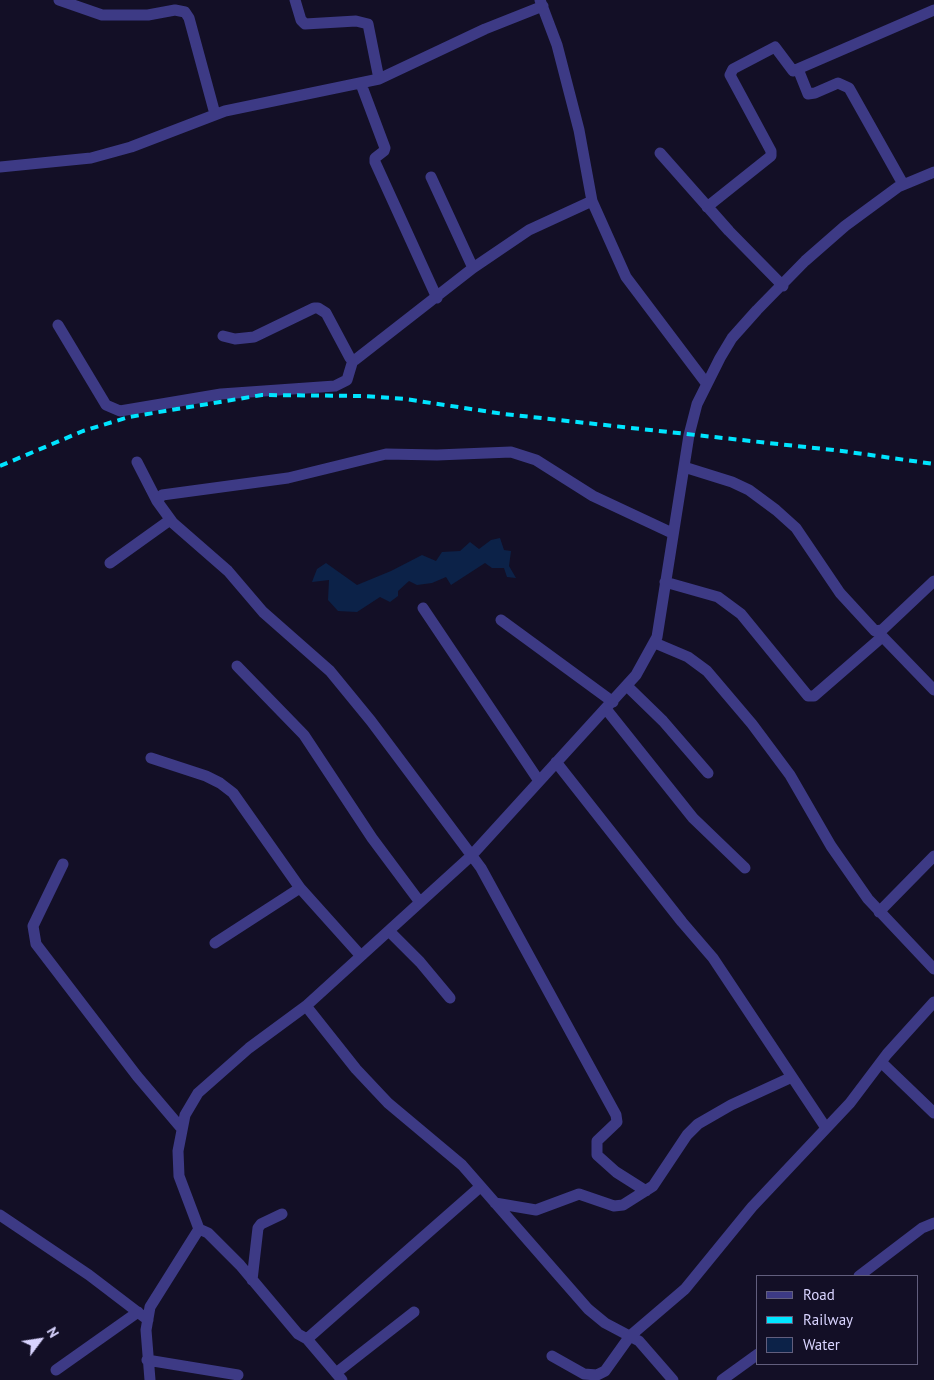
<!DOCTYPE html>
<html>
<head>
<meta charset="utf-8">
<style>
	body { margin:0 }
	#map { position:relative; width:934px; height:1380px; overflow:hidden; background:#130f26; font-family:"PT Sans",sans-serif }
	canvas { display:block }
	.legend { position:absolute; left:756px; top:1275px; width:162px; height:90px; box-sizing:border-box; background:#130f26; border:1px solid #625e7d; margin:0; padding:6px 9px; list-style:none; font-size:15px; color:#d9d4ff }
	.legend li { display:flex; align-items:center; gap:10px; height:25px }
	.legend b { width:25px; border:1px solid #625e7d }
	.north { position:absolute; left:15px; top:1315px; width:50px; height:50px; -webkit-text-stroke:4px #130f26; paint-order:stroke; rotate:59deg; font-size:14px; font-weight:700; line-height:20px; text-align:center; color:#d9d4ff }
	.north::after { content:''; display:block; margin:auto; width:18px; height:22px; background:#d9d4ff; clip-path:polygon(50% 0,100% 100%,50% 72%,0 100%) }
</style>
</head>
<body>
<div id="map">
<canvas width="934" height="1380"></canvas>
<ul class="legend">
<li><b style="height:6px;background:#3d3a85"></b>Road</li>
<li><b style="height:6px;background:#00e5ff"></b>Railway</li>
<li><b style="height:14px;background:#0c2248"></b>Water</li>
</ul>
<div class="north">N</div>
</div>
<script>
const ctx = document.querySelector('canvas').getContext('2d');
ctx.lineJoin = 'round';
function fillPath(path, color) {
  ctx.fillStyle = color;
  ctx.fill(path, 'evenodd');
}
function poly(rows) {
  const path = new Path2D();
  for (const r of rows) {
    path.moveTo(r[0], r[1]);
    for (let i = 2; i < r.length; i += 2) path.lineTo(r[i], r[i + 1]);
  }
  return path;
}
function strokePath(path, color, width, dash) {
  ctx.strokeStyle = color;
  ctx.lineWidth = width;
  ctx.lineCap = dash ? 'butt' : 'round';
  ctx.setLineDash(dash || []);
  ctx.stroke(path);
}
fillPath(poly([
	[500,538,504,550,511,551,509,566,516,578,507,577,504,568,492,568,485,563,451,585,446,577,432,583,417,585,409,581,398,591,398,596,390,602,380,597,357,612,338,611,328,600,329,580,312,582,317,569,326,563,357,585,391,571,422,555,436,561,442,552,460,551,470,542,479,549,491,540]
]), '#0c2248');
strokePath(poly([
	[59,0,102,15,148,15,175,10,185,12,189,18,215,114],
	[295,0,301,20,305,24,356,21,368,24,379,79],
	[540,0,557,45,579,130,592,201,626,277,706,383],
	[798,69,808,94,815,93,838,83,849,88,903,184],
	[361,84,385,148,384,151,375,158,375,162,437,298],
	[660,153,729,231,783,286],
	[0,167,91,158,131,147,225,111,379,79,485,29,543,6],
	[431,177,473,268],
	[707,207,771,156,771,151,730,75,733,69,775,47,793,71,934,10],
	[58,325,106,405,120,411,221,394,335,386,347,380,353,360],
	[223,336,235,339,254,337,314,308,318,308,326,313,350,358,355,360,473,268,529,230,592,201],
	[137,462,157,501],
	[684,467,732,482,749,490,776,510,796,528,840,593,875,631,882,630,934,581],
	[110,563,170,520],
	[665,582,718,597,741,614,808,696,814,696,882,637],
	[423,608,539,781],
	[501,620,613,702],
	[878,632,934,690],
	[655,643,688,657,707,671,752,724,790,775,831,846,868,899,934,969],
	[237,666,304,735,372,838,419,901],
	[627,686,663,721,708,773],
	[606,709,693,818,745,868],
	[151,758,206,776,220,783,233,793,300,888,361,956],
	[556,762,682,922,713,958,826,1128],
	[63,864,33,926,36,944,137,1076,182,1129],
	[879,912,934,856],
	[389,931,420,962,450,998],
	[215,943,300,888],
	[306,1006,356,1069,388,1103,462,1165,588,1309,605,1323,639,1341,673,1380],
	[881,1062,934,1113],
	[646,1191,616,1172,597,1155,597,1141,617,1122,616,1115,481,868,371,721,330,671,263,612,228,571,173,523,157,501,162,495,288,478,386,454,437,455,511,452,536,460,593,496,672,533],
	[495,1203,536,1210,579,1194,614,1206,623,1205,653,1186,687,1135,698,1124,731,1105,792,1077],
	[0,1215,89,1275,148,1320],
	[199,1229,208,1233,240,1265,298,1334,307,1339,342,1380],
	[859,1276,922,1228,934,1223],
	[252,1280,258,1228,261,1224,282,1214],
	[307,1339,480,1187],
	[552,1356,584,1374,597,1375,605,1371,630,1336,685,1289,752,1207,850,1103,887,1054,934,1002],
	[147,1360,238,1375],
	[56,1370,138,1312],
	[336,1373,414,1312],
	[150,1380,146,1330,150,1307,199,1229,179,1176,178,1151,185,1115,198,1093,249,1048,306,1006,471,856,636,675,657,637,689,435,697,404,720,358,732,338,757,310,805,261,845,226,898,187,934,172],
	[722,1380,758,1354]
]), '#3d3a85', 11);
strokePath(poly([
	[0,466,83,431,129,417,262,395,365,396,405,399,504,414,842,451,934,464]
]), '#00e5ff', 4, [8, 6]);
</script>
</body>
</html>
